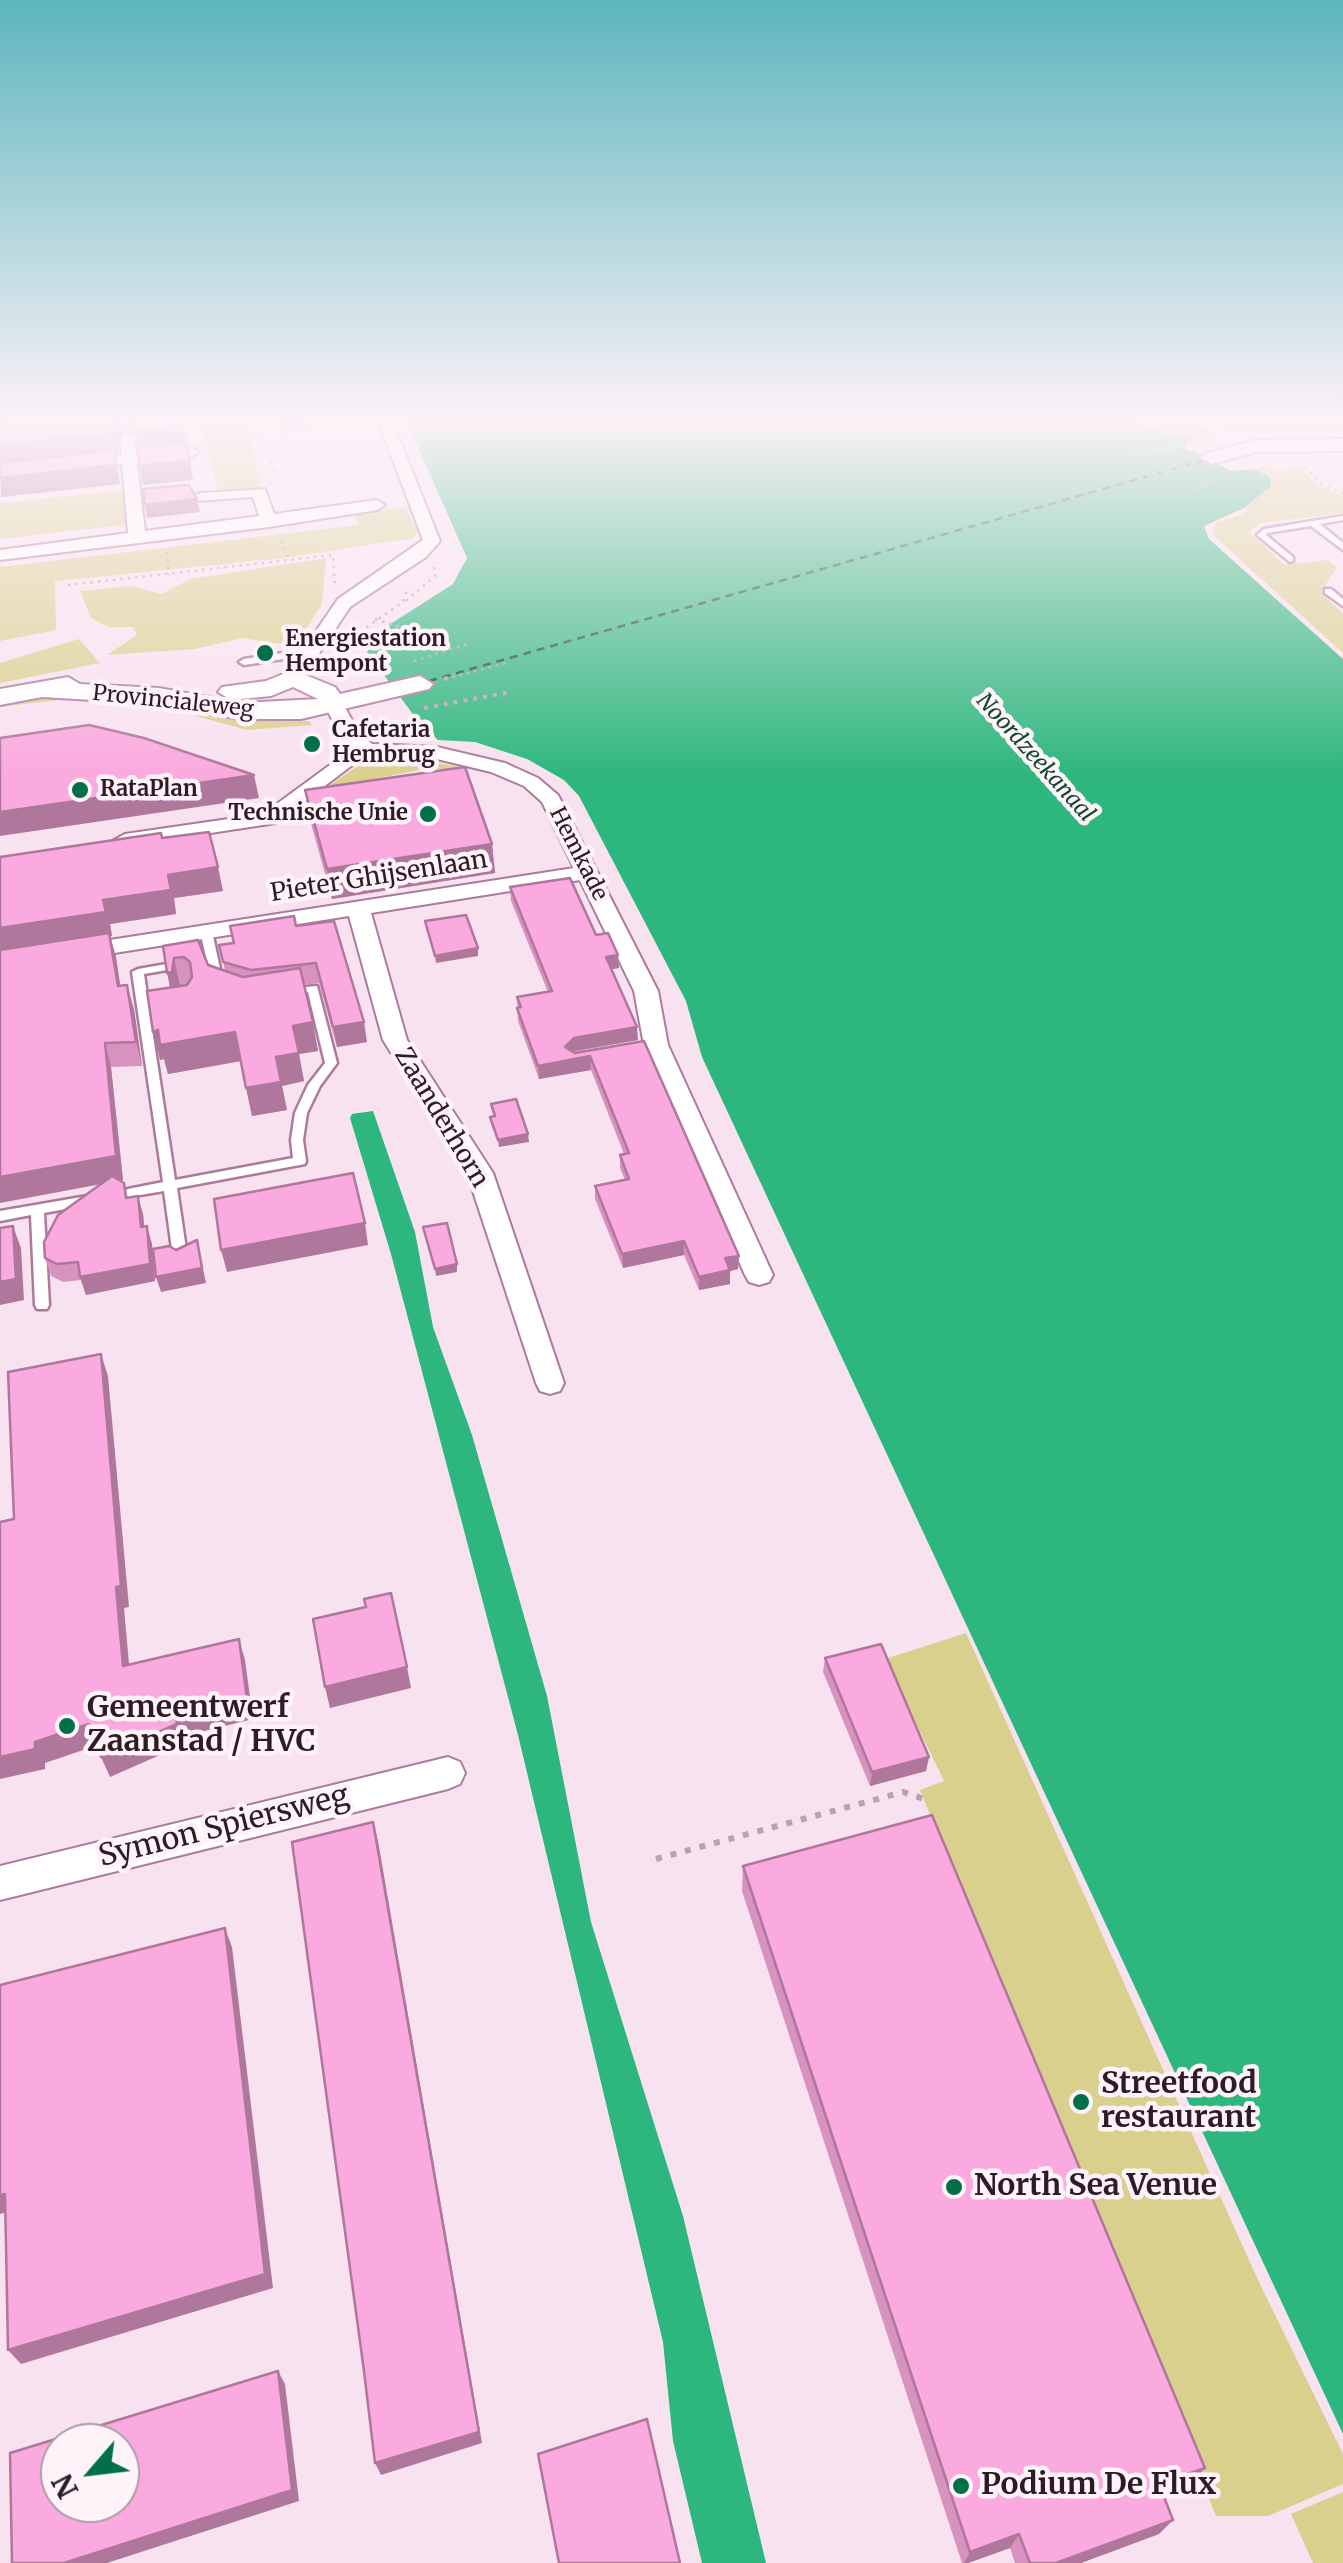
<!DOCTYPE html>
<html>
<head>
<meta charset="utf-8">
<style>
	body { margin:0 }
	#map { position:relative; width:1343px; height:2563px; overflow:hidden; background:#f9e2f0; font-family:Merriweather,serif }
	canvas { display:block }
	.north { position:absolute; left:40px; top:2423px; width:100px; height:100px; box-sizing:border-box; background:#fff3fa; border:2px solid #ab9da6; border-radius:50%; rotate:242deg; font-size:28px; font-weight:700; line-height:40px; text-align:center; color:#2e1b28 }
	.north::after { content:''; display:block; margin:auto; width:35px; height:45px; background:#017048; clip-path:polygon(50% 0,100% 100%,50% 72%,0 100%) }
</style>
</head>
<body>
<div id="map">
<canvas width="1343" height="2563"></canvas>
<div class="north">N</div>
</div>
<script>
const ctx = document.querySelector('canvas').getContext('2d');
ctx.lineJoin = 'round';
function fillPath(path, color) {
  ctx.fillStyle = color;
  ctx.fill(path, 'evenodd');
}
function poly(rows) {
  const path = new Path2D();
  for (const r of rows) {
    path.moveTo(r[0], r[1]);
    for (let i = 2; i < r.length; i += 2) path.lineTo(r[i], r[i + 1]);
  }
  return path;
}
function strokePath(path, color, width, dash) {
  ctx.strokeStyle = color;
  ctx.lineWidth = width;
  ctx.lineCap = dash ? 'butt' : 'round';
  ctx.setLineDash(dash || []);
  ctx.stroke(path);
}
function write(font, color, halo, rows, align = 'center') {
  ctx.font = font + ' Merriweather,serif';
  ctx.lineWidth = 9;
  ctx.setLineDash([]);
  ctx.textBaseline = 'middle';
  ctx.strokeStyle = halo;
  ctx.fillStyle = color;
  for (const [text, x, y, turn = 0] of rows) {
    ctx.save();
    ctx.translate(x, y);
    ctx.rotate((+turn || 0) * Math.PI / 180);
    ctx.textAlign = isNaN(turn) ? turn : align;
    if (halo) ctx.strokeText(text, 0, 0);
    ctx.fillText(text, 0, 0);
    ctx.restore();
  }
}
fillPath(poly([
	[200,418,245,418,262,488,219,493],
	[1129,418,1185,418,1217,435,1198,440,1148,428],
	[1250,418,1343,418,1343,429,1254,429,1234,433,1218,425,1252,421],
	[1266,465,1277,471,1299,467,1318,485,1343,496,1343,513,1261,523,1249,532,1285,565,1328,560,1337,567,1321,592,1343,614,1343,653,1212,534,1216,523,1250,511,1244,508,1270,486,1270,477,1254,469],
	[125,490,131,524,0,539,0,503],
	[405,507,418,532,414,538,283,558,55,581,56,630,0,641,0,567,359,525,355,514],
	[326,558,322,604,295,646,242,638,195,649,107,655,137,635,133,627,109,627,91,618,80,591,131,586,162,594,190,579],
	[79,639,100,663,0,683,0,663],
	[74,695,160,703,261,721,309,721,312,725,247,730,159,706,75,698,0,707,0,703,12,700],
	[367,760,438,763,459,767,452,777,447,769,419,770,324,789],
	[966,1633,1258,2280,1343,2454,1343,2484,1268,2516,1216,2516,920,1790,944,1781,885,1659],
	[1343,2492,1343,2563,1313,2563,1291,2514]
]), '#dad08e');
fillPath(poly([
	[405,418,1129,418,1148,428,1198,440,1186,444,1186,449,1207,456,1230,471,1254,469,1270,477,1271,486,1244,508,1204,526,1209,539,1343,659,1343,2434,702,1057,686,1001,579,796,564,780,527,759,475,742,438,740,415,717,367,652,392,623,453,584,467,558],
	[373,1111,415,1232,433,1327,472,1435,547,1696,591,1922,683,2216,766,2563,702,2563,673,2441,663,2342,518,1735,391,1254,350,1118,352,1114]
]), '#2db67d');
strokePath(poly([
	[429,681,1205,460]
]), '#124730', 2.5, [8, 6]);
const lane = poly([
	[1225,418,1234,418,1239,422,1232,424,1225,418],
	[1343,516,1343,520,1320,524,1343,543,1343,550,1311,526,1267,533,1266,535,1293,557,1293,561,1290,562,1257,535,1264,529,1343,516],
	[1325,589,1331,589,1343,599,1343,606,1325,593,1325,589],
	[283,653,310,655,315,658,310,661,283,659,244,665,239,662,244,659,283,653],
	[206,928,212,931,223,983,221,985,217,987,211,983,207,963,144,974,149,1009,157,1009,159,1012,150,1016,175,1180,293,1158,291,1140,295,1113,308,1085,325,1063,308,992,288,996,284,995,284,989,317,986,337,1063,320,1086,307,1113,303,1140,306,1161,305,1164,177,1188,187,1256,180,1261,173,1256,164,1191,128,1197,121,1193,128,1189,163,1182,132,972,138,969,206,957,200,931,206,928],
	[93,1195,98,1197,100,1200,98,1203,44,1213,49,1305,47,1309,37,1309,35,1305,31,1215,0,1221,0,1211,93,1195]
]);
const street = poly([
	[120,418,132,421,136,453,191,447,199,452,191,457,137,463,145,531,259,516,253,497,195,501,195,495,201,493,265,489,274,514,377,500,385,505,377,510,269,527,0,560,0,550,128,533,122,464,81,469,73,464,81,459,121,455,120,418],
	[377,418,391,418,440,541,426,557,350,607,300,682,286,682,284,678,338,599,423,540,377,418],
	[335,700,342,702,359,733,372,744,437,747,505,763,538,778,558,795,658,991,668,1045,773,1275,769,1282,759,1285,749,1282,745,1275,644,1045,634,991,580,880,371,913,407,1040,493,1173,564,1383,560,1391,550,1394,540,1391,536,1383,467,1173,383,1040,349,916,0,971,0,957,574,868,542,802,524,786,491,772,437,759,363,757,276,823,125,846,114,840,125,834,263,814,353,748,341,736,325,706,335,700],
	[448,1757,460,1762,465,1773,460,1784,448,1789,0,1900,0,1866,448,1757]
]);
const secondary = poly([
	[1343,439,1343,451,1256,452,1212,464,1201,458,1205,454,1255,440,1343,439],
	[293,670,335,687,340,694,420,676,433,684,429,689,301,719,240,719,159,704,42,697,0,705,0,689,68,677,80,684,159,688,240,703,318,699,293,687,271,696,231,700,218,692,222,687,266,681,293,670]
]);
strokePath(lane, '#ac7b9b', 5);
strokePath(street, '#ac7b9b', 4);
strokePath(secondary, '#ac7b9b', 4);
strokePath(poly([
	[185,418,188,434],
	[258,418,275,477],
	[1129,455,1182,447],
	[1305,467,1320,483,1343,494],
	[1147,476,1192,464],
	[1194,489,1214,479],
	[281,541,290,561],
	[167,552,169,575],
	[68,585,333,555,335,585],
	[406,601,435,576,434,567],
	[375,619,420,633],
	[348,640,403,602,408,587],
	[414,661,467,644],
	[445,679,510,662]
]), '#b8a2b0', 2.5, [2.5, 5]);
strokePath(poly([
	[444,679,455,676],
	[424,708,511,692]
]), '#b8a2b0', 4, [4, 6]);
strokePath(poly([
	[656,1859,903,1792,924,1799]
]), '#b8a2b0', 6, [6, 9]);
fillPath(lane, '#fff');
fillPath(street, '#fff');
fillPath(secondary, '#fff');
fillPath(poly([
	[0,418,182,418,193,480,143,485,140,466,138,448,134,436,122,435,117,452,115,452,120,484,1,497],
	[305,790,492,844,495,873,332,899,310,820],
	[163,838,223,891,174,898,176,914,110,924,112,936,110,936,116,957,120,986,134,1009,142,1066,111,1067,123,1180,120,1181,124,1183,128,1198,143,1214,144,1227,152,1244,155,1281,86,1295,81,1280,63,1282,51,1276,45,1258,100,1185,0,857],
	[510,887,596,935,618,955,619,968,612,969,638,1040,573,1052,644,1041,739,1256,738,1269,730,1271,730,1284,699,1290,684,1255,623,1268,595,1199,595,1186,625,1180,620,1168,620,1155,624,1154,591,1070,539,1079,518,1021,517,997,548,992,511,901],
	[296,926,367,1042,337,1047,319,983,304,985,318,1051,299,1054,304,1081,282,1086,287,1110,252,1116,241,1061,168,1074,164,1059,160,1060,170,987,163,946,225,970,219,945],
	[825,1658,929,1757,926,1771,870,1786,823,1672],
	[743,1866,1205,2468,1191,2483,1163,2493,1159,2534,1081,2563,1015,2563,1010,2548,968,2563,962,2563,742,1891]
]), '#d792bf');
fillPath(poly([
	[0,418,81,418,0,424],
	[118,418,122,435,117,452,115,452,120,484,1,497,0,445],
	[279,418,309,418,311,430,281,433],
	[183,425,186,444,139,449,135,430],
	[190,461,193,480,143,485,140,466],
	[197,499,200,512,147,518,145,505],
	[254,775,259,798,0,836,0,812],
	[492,844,495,873,332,899,327,869],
	[218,867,223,891,174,898,176,914,110,924,112,936,110,936,116,957,124,1010,0,953,0,928,103,900,168,875],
	[478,948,478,956,436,963,435,956],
	[618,955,619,968,607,970,606,957],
	[174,958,180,986,173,1001,167,973],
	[127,985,134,1009,142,1066,136,1042],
	[313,1022,318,1051,299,1054,304,1081,282,1086,287,1110,252,1116,246,1088,276,1057,293,1026],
	[364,1022,367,1042,337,1047,333,1027],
	[637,1027,638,1040,574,1051,565,1060,565,1047,574,1038],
	[158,1030,235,1032,241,1061,168,1074,164,1059,160,1060,153,1032],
	[105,1043,111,1067,123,1180,0,1203,0,1177],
	[590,1056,591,1070,539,1079,538,1066],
	[528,1134,529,1142,499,1147,498,1140],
	[138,1196,143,1214,146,1245,141,1227],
	[365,1223,368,1245,227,1272,221,1250],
	[13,1226,21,1248,24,1300,0,1305,0,1282],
	[147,1226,152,1244,155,1281,86,1295,80,1277],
	[197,1240,206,1283,161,1292,156,1277],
	[684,1241,684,1255,623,1268,622,1254],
	[739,1256,738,1269,730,1271,730,1284,699,1290,699,1277,725,1258],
	[457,1264,457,1272,436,1276,435,1269],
	[101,1354,108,1376,129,1607,124,1608,131,1686,123,1666,116,1587],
	[239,1639,245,1660,253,1719,184,1736,185,1744,110,1777,101,1757,176,1715],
	[407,1667,411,1688,330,1708,325,1687],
	[89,1724,98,1745,45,1763,45,1769,0,1779,0,1757,35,1742],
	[929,1757,926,1771,870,1786,872,1772],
	[373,1822,378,1841,482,2443,381,2475,375,2463],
	[225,1928,232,1947,273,2288,21,2364,8,2350],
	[5,2194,17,2209,0,2214,0,2195],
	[278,2371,285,2384,299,2501,107,2563,64,2563],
	[1205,2468,1191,2483,1146,2499,1159,2484],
	[1173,2520,1159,2534,1081,2563,1056,2563],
	[1019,2534,1010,2548,968,2563,964,2563,970,2552]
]), '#af779b');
const building = poly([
	[37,418,118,418,113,433,0,445,0,421,37,418],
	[131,418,181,418,183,425,135,430,131,418],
	[186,443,190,461,140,466,137,448,186,443],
	[115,450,116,465,0,478,0,463,115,450],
	[189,485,197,499,145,505,143,489,189,485],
	[89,725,144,738,254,775,0,812,0,738,89,725],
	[465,767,492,844,327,869,305,790,465,767],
	[209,832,218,867,168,875,171,890,103,900,106,912,0,928,0,857,161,833,162,838,209,832],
	[570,878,596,935,608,933,618,955,606,957,637,1027,574,1038,565,1047,575,1053,644,1041,739,1256,725,1258,730,1270,699,1277,684,1241,622,1254,595,1186,629,1179,620,1155,629,1153,590,1056,538,1066,517,1008,521,1007,517,997,552,991,510,887,570,878],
	[466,915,478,948,435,956,425,921,466,915],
	[294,916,296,926,334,921,364,1022,333,1027,316,963,251,970,223,962,219,945,234,943,230,926,294,916],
	[109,933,118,986,127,985,136,1042,105,1043,116,1156,0,1177,0,950,109,933],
	[198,940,208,965,243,977,300,968,313,1022,293,1026,299,1053,276,1057,281,1082,246,1088,235,1032,160,1045,158,1030,153,1032,147,991,187,985,192,977,190,962,184,957,174,958,172,972,167,973,163,946,198,940],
	[516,1099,528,1134,498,1140,490,1117,495,1116,491,1104,516,1099],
	[353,1173,365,1223,221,1250,214,1199,353,1173],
	[112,1176,124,1183,126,1198,138,1196,141,1227,147,1226,150,1264,80,1277,78,1262,57,1264,45,1258,44,1242,58,1215,112,1176],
	[447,1223,457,1264,435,1269,423,1227,447,1223],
	[13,1226,16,1279,0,1282,0,1228,13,1226],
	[197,1240,202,1268,156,1277,153,1249,169,1246,176,1250,197,1240],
	[101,1354,121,1586,116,1587,123,1666,239,1639,247,1699,176,1715,177,1724,101,1757,89,1724,35,1742,35,1749,0,1757,0,1522,14,1519,8,1372,101,1354],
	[391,1593,407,1667,325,1687,313,1619,366,1607,364,1599,391,1593],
	[881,1644,929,1757,872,1772,825,1658,881,1644],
	[932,1815,1205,2468,1159,2484,1173,2520,1056,2563,1030,2563,1019,2534,970,2552,743,1866,932,1815],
	[373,1822,479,2432,375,2463,364,2371,292,1842,373,1822],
	[225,1928,265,2274,8,2350,5,2194,0,2195,0,1985,225,1928],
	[278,2371,292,2490,64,2563,12,2563,10,2453,278,2371],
	[60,2443,120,2443,120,2503,60,2503,60,2443],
	[647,2419,680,2563,559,2563,538,2454,647,2419]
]);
fillPath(building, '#faaade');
strokePath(building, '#af779b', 2.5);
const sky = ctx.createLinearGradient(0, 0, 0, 777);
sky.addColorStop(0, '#5db5bd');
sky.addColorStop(0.54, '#fcf2f8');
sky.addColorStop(1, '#fcf2f800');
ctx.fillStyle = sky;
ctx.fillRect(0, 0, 1343, 777);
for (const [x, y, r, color] of [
	[265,653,10,"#017048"],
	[312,744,10,"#017048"],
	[80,790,10,"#017048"],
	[428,814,10,"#017048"],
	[67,1726,10,"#017048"],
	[1081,2102,10,"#017048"],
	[954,2187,10,"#017048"],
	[961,2486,10,"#017048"]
]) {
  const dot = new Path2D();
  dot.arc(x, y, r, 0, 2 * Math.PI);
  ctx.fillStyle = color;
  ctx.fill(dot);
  strokePath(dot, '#fff3fa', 4);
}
write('bold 22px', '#2e1b28', '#fff3fa', [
	["Energiestation",285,640],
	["Hempont",285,665],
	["Cafetaria",332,731],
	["Hembrug",332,756],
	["RataPlan",100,790],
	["Technische Unie",408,814,"right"]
], 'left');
write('22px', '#2e1b28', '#fff3fa', [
	["Provincialeweg",173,702,6],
	["Hemkade",578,854,63]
]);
write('italic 22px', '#124730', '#fff3fa', [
	["Noordzeekanaal",1035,758,48]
]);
write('25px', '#2e1b28', '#fff3fa', [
	["Pieter Ghijsenlaan",379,877,-9],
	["Zaanderhorn",441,1118,59]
]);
write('bold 30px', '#2e1b28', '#fff3fa', [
	["Gemeentwerf",87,1709],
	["Zaanstad / HVC",87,1743],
	["Streetfood",1101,2085],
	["restaurant",1101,2119],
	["North Sea Venue",974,2187],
	["Podium De Flux",981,2486]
], 'left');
write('30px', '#2e1b28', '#fff3fa', [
	["Symon Spiersweg",224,1827,-14]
]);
</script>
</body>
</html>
